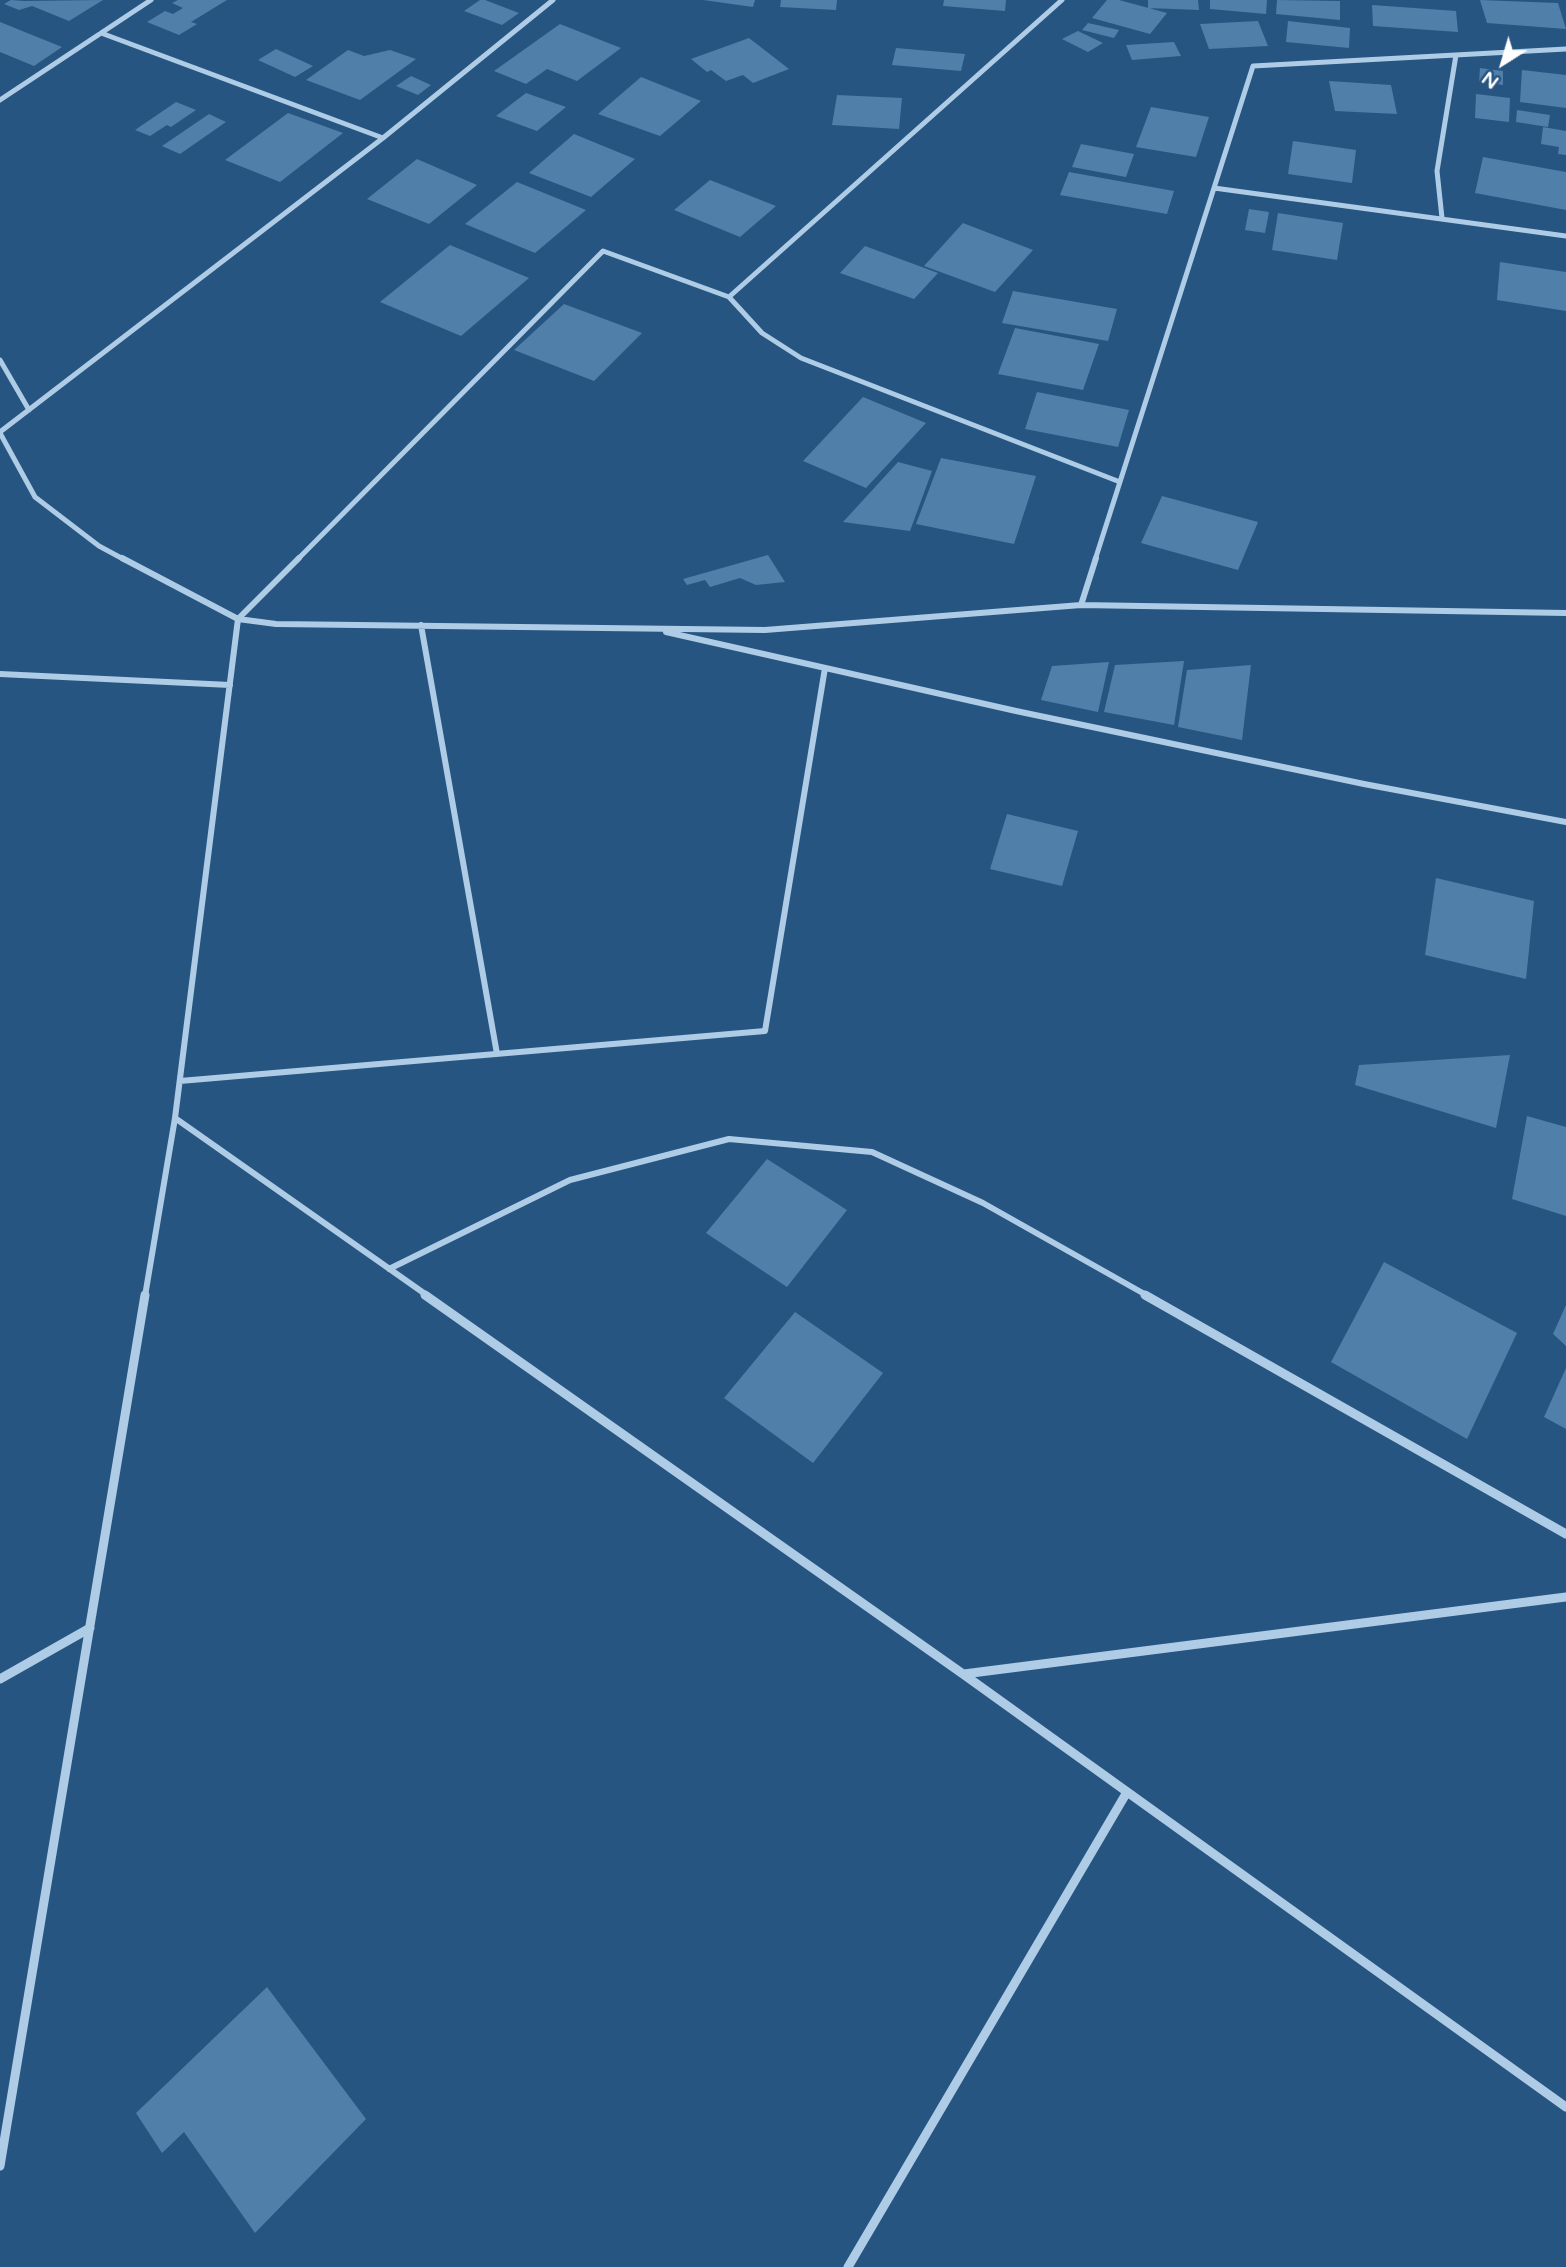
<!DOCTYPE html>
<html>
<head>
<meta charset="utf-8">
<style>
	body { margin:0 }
	#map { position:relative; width:1566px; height:2267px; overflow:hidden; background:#275581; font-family:"Varela Round",sans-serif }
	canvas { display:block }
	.north { position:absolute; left:1468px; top:28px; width:70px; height:70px; -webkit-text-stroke:5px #275581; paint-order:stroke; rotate:217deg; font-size:19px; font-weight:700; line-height:28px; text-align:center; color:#fff }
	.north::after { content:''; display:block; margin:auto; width:24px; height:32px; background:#fff; clip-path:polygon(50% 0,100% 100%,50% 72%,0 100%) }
</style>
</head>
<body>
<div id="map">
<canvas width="1566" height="2267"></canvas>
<div class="north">N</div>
</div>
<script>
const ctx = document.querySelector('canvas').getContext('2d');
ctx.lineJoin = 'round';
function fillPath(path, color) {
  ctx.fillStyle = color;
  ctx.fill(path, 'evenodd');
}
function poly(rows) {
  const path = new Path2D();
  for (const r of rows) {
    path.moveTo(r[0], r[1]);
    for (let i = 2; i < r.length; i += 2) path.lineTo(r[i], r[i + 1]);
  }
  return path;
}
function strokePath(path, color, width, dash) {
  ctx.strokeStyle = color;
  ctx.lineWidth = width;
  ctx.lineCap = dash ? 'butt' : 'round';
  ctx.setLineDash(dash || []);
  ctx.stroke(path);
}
fillPath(poly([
	[11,0,24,1,103,0,69,21,32,6,19,10,4,4],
	[178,0,227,0,191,22,197,24,179,35,147,22,165,11,173,14,183,8,172,3],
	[480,0,485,0,519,13,502,25,464,11],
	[703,0,755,0,753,7],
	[781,0,837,0,836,10,780,7],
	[944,0,1006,0,1005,11,943,6],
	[1107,0,1119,0,1167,13,1150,34,1092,18],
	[1148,0,1198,0,1199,10,1148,8],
	[1210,0,1267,0,1266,14,1210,9],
	[1277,0,1340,1,1340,20,1276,14],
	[1480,0,1558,3,1566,29,1487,23],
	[1372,5,1456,11,1458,32,1373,26],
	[1258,21,1268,46,1209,49,1200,24],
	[1288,21,1350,28,1349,48,1286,42],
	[0,22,62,47,34,66,0,52],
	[1088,23,1119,30,1114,38,1082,30],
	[560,24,621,48,577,81,547,69,526,84,494,71],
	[1078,31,1103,43,1088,52,1062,39],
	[749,38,789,69,753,83,743,75,726,81,711,70,707,72,691,59],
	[1174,42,1181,56,1132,60,1126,45],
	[896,48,965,54,961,71,892,65],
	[276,49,313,66,295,77,258,60],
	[348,50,364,56,390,50,416,59,360,100,306,80],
	[1480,68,1503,71,1503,85,1479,82],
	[1522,70,1566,75,1566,108,1520,102],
	[411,76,431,85,418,95,396,86],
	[641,77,701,101,660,136,598,114],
	[1329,81,1391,85,1397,114,1335,111],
	[526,93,566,107,537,131,496,116],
	[1476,94,1510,98,1509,122,1475,118],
	[837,95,902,98,899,129,832,125],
	[176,102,196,110,171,127,167,125,150,136,135,130],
	[1151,107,1209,117,1196,157,1136,147],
	[1517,110,1550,115,1548,127,1516,122],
	[288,113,343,133,280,182,225,160],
	[209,114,226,122,180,154,162,146],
	[1543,127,1566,131,1566,155,1558,154,1559,147,1541,144],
	[574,134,635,159,591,197,529,173],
	[1293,141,1356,150,1352,183,1288,174],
	[1081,144,1134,154,1126,177,1072,167],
	[1483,157,1566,172,1566,210,1475,193],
	[417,159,477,185,429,224,367,199],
	[1069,172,1174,191,1167,214,1060,195],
	[710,180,776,206,740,237,674,210],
	[517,182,586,210,535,253,465,224],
	[1249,209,1269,212,1265,233,1245,230],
	[1278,213,1343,223,1337,260,1272,250],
	[963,223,1033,250,995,292,924,266],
	[450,245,529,278,461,336,380,302],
	[865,246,938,273,914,299,840,273],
	[1500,262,1566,272,1566,311,1497,300],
	[1013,291,1117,309,1108,341,1002,323],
	[564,304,642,333,594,381,514,350],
	[1015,328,1099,344,1083,390,998,374],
	[1037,392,1129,410,1118,447,1025,429],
	[863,397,926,423,866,488,803,461],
	[941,458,1036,476,1014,544,916,524],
	[898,462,932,471,910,531,843,522],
	[1162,496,1258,522,1238,570,1141,543],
	[768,555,785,582,756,585,740,578,710,587,705,580,687,585,683,579],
	[1184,661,1174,725,1104,712,1115,665],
	[1109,662,1098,712,1041,700,1052,666],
	[1251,665,1242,740,1178,727,1187,670],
	[1007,814,1078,831,1062,886,990,869],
	[1436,878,1534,901,1526,979,1425,955],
	[1510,1055,1496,1128,1355,1085,1359,1065],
	[1527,1116,1566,1127,1566,1216,1512,1199],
	[767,1159,847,1210,787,1287,706,1233],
	[1384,1262,1517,1333,1467,1439,1331,1362],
	[1566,1305,1566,1346,1553,1334],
	[795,1312,883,1373,813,1463,724,1398],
	[1566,1368,1566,1429,1544,1417],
	[267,1987,366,2119,255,2233,184,2132,162,2153,136,2113]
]), '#507fa9');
strokePath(poly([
	[101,33,383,138],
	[0,100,151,0],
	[1214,188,1566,236],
	[1442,218,1437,171,1456,55],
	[729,297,1062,0],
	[0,360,29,410],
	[0,432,383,138,553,0],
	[0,433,35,497,99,546,125,560],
	[297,560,603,251,729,297,762,333,801,358,1120,482],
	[1095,560,1253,66,1566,49]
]), '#afcce6', 5);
strokePath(poly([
	[122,558,238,619,276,624,765,630,1081,605,1566,613],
	[1081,605,1096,558],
	[421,625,497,1054],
	[666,632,1016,711,1364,784,1566,822],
	[0,674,230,685],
	[180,1081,765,1031,825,668],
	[175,1118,428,1296],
	[389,1269,570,1180,729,1139,872,1152,983,1203,1148,1296],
	[145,1296,175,1118,238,619,299,558]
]), '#afcce6', 6);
strokePath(poly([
	[425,1295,963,1674,1566,2107],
	[1145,1295,1566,1534],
	[964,1674,1566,1597],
	[0,1679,90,1628],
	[0,2166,145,1295],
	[848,2267,1127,1792]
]), '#afcce6', 9);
</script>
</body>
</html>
